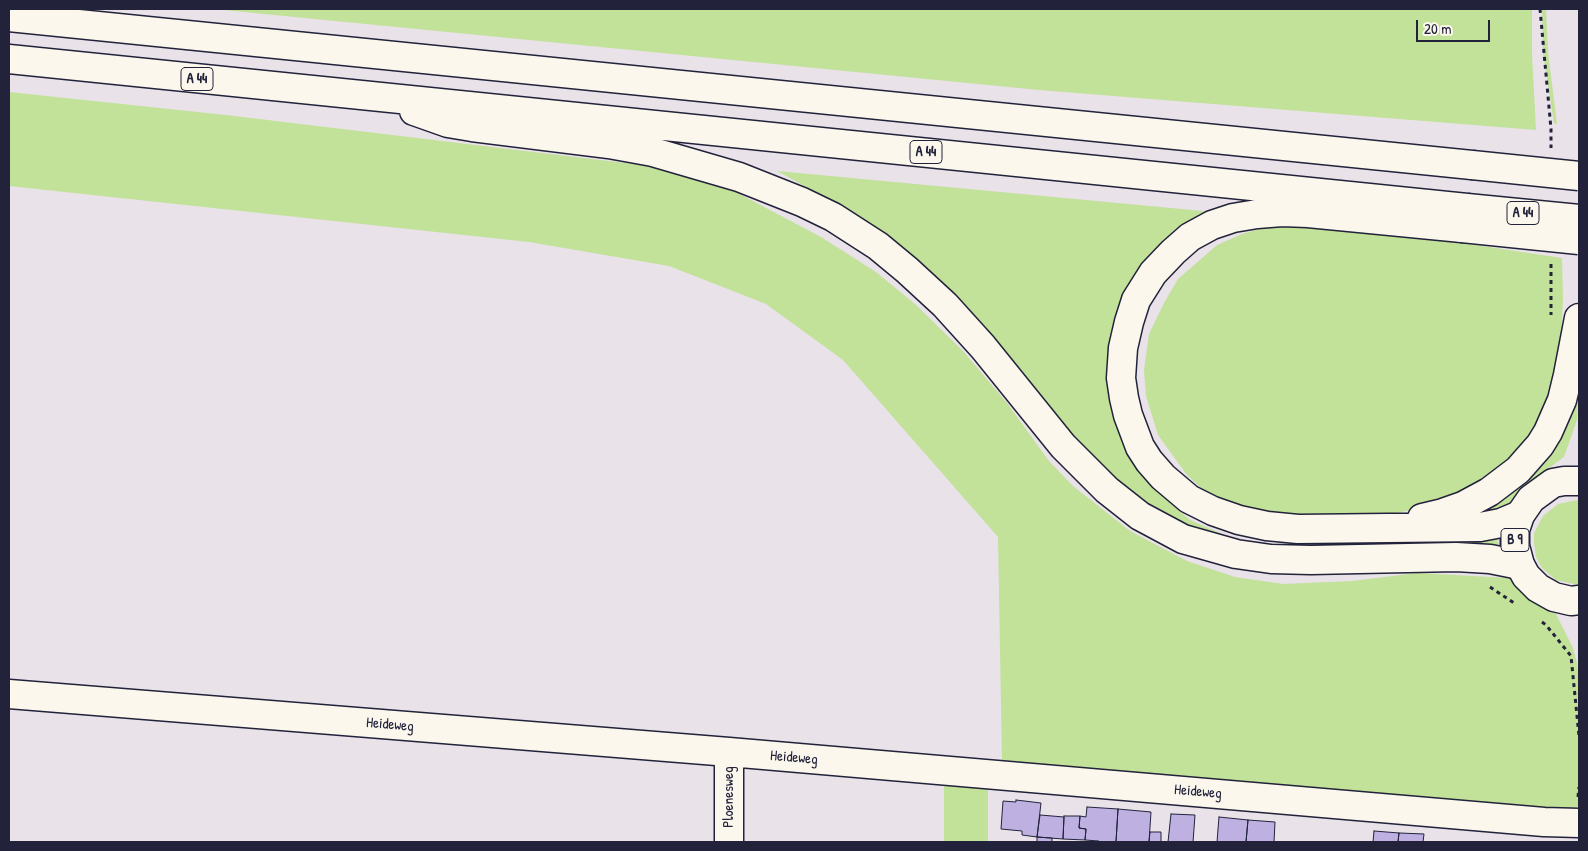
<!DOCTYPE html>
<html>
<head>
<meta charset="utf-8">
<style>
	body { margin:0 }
	#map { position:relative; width:1588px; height:851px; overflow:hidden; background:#e9e2e9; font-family:"Patrick Hand",sans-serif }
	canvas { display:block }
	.frame { position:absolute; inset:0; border:10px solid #22223b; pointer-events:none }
	.scale { position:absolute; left:1416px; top:20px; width:74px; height:22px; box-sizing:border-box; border:2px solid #22223b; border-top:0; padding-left:6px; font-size:15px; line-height:18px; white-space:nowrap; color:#22223b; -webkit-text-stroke:4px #fbf7ec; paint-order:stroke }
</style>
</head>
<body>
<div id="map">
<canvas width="1588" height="851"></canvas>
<div class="frame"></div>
<div class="scale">20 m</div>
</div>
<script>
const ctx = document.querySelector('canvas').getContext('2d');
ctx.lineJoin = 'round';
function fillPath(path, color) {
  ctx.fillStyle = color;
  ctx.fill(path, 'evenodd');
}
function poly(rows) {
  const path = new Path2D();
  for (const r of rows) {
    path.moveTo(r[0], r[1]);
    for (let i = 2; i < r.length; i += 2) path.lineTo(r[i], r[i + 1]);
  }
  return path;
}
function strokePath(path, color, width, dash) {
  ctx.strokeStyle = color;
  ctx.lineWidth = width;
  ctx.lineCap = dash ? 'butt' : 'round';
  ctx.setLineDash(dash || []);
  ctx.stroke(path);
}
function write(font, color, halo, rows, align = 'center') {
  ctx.font = font + ' "Patrick Hand",sans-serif';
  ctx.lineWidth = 4;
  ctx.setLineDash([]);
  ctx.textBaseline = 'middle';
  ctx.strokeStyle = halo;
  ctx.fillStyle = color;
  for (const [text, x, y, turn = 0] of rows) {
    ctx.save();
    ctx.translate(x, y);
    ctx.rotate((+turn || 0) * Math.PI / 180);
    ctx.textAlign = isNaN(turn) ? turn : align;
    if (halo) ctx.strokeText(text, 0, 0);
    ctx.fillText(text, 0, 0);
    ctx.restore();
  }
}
fillPath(poly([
	[213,9,1532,9,1532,54,1536,130,1039,90],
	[1542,9,1546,9,1548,52,1557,124,1554,123,1543,54],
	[9,92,226,115,642,165,730,189,821,237,876,272,915,304,963,351,1007,403,1049,461,1073,486,1130,531,1187,561,1235,577,1283,584,1352,581,1417,573,1510,578,1518,581,1554,610,1573,648,1577,663,1579,678,1579,806,1568,810,1552,811,1002,763,998,537,843,360,766,304,669,266,529,242,9,186],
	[777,171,1235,214,1188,225,1156,249,1142,269,1124,313,1140,462,1164,498,1190,520,1243,543,1289,548,1496,536,1501,553,1205,546,1113,486,926,268,859,216],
	[1316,225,1416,236,1562,258,1563,299,1561,346,1553,391,1542,418,1526,446,1493,478,1436,505,1371,518,1288,519,1228,504,1201,488,1187,475,1158,435,1146,396,1144,370,1149,334,1164,303,1178,279,1217,245,1242,234,1270,226],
	[1574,396,1578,397,1577,420,1564,457,1549,468,1522,495,1505,508,1462,525],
	[1577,500,1579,501,1578,585,1556,580,1542,568,1536,557,1534,543,1534,533,1543,516,1558,504],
	[944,781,988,785,988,842,944,842]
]), '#c2e199');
const building = poly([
	[1016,800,1041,803,1037,837,1022,835,1022,831,1001,829,1003,801,1016,802,1016,800],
	[1087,807,1118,809,1116,842,1098,842,1099,841,1085,840,1086,829,1079,828,1080,816,1086,817,1087,807],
	[1118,809,1151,812,1149,842,1116,842,1118,809],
	[1171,814,1195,815,1193,842,1168,842,1171,814],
	[1040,815,1064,817,1063,839,1037,837,1040,815],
	[1064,816,1080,816,1079,828,1086,829,1085,840,1063,839,1064,816],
	[1219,817,1248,820,1246,842,1217,842,1219,817],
	[1248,820,1275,822,1274,842,1246,842,1248,820],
	[1374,831,1399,833,1398,842,1373,842,1374,831],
	[1150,832,1161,832,1161,842,1149,842,1150,832],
	[1399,833,1424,834,1423,842,1398,842,1399,833],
	[1037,837,1052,838,1052,842,1037,842,1037,837]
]);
fillPath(building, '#beb1e2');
strokePath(building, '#22223b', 1);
const street = poly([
	[9,694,729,752,1544,822,1579,823],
	[729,752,729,842]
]);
const primary = poly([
	[1579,481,1564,481,1553,483,1531,499,1520,515,1515,530,1515,546,1520,565,1526,576,1538,588,1554,597,1571,601,1579,600]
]);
const highway = poly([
	[9,17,1472,165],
	[9,59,1467,208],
	[414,111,448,123,472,127,609,144,653,152,739,177,802,202,833,217,878,246,907,270,945,305,983,347,1063,446,1107,490,1140,516,1183,539,1236,554,1271,559,1311,560,1456,557,1490,559,1520,565],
	[1462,228,1308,213,1282,212,1257,214,1233,218,1212,225,1190,237,1173,252,1153,273,1136,300,1129,322,1123,348,1121,378,1124,398,1128,415,1140,447,1149,461,1163,477,1189,499,1213,511,1239,520,1267,526,1298,529,1480,527,1501,523,1520,515],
	[1422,518,1443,513,1463,506,1489,492,1518,470,1540,445,1548,432,1562,400,1568,375,1579,318]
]);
strokePath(street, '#22223b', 31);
strokePath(primary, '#22223b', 31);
strokePath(highway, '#22223b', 31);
strokePath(poly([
	[1540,9,1551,129,1551,148],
	[1551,264,1551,315],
	[1490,587,1514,603],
	[1542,622,1546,625,1571,656,1579,736],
	[1578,797,1579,787]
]), '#22223b', 3, [4, 4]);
strokePath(street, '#fbf7ec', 28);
strokePath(primary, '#fbf7ec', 28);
strokePath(highway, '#fbf7ec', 28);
const highwayBridge = poly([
	[1472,165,1579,176],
	[1467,208,1579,219],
	[1462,228,1579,240]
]);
strokePath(highwayBridge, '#22223b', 31, []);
strokePath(highwayBridge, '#fbf7ec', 28);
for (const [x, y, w] of [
	[197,79,32],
	[926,152,32],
	[1523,213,32],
	[1515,540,28]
]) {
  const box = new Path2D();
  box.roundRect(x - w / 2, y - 11.5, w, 23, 4);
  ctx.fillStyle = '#fbf7ec';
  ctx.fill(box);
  strokePath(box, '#22223b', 1);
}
write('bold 14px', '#22223b', null, [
	["A 44",197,79],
	["A 44",926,152],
	["A 44",1523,213],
	["B 9",1515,540]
]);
write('15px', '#22223b', '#fbf7ec', [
	["Heideweg",390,725,5],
	["Heideweg",794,758,5],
	["Heideweg",1198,792,5],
	["Ploenesweg",729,797,-90]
]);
</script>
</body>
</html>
